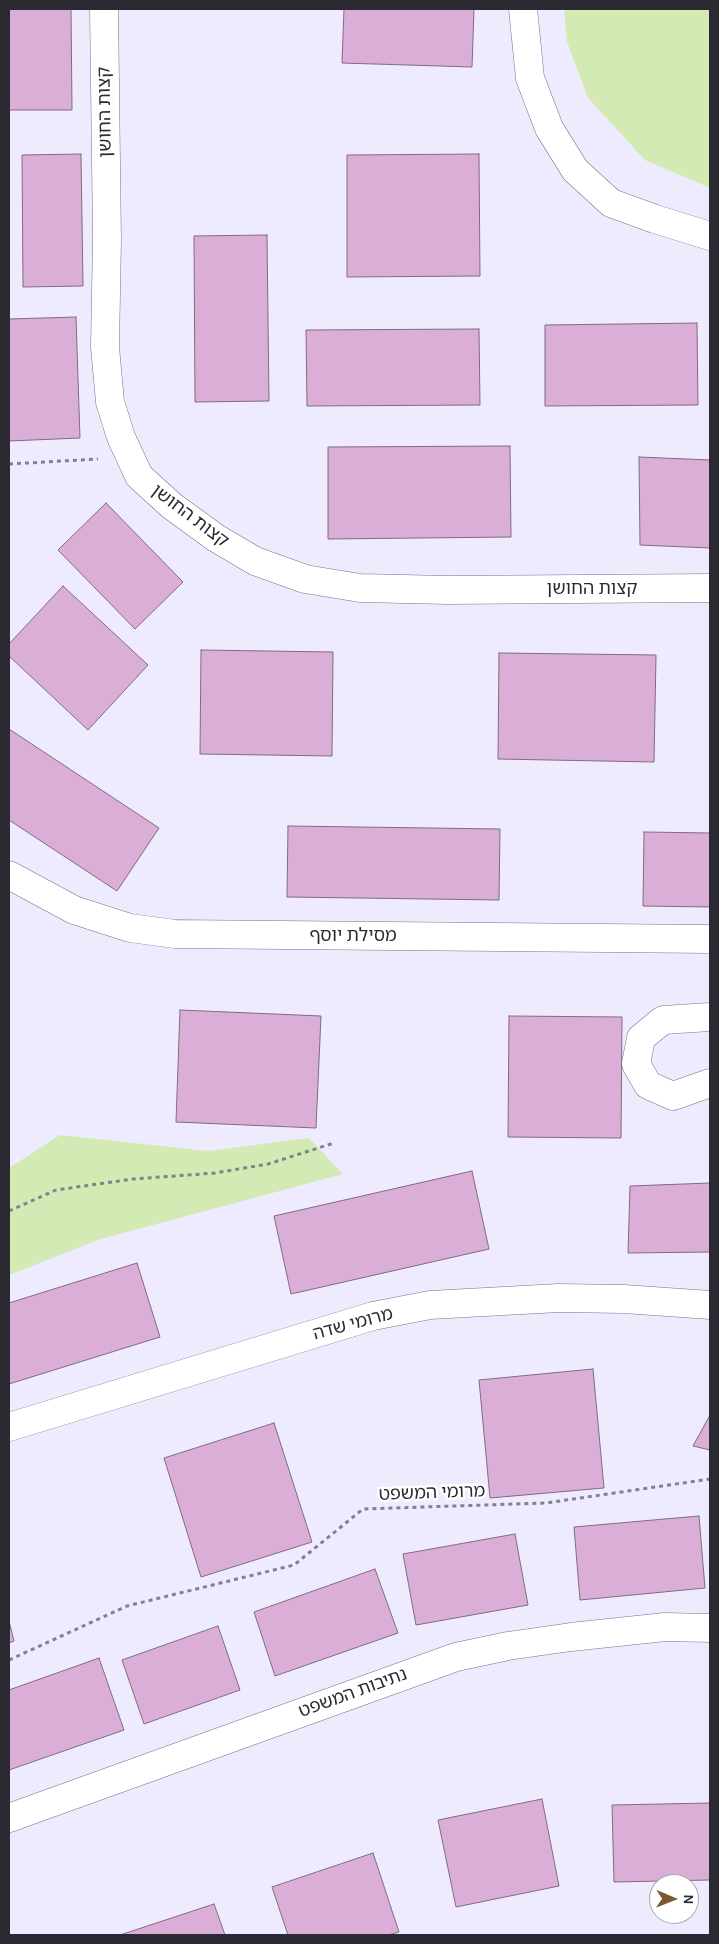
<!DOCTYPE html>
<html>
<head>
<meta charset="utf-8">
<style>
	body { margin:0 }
	#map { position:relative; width:719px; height:1944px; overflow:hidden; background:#eeebff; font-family:Karla,sans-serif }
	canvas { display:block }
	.frame { position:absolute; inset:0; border:10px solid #2b2932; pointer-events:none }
	.north { position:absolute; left:649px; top:1874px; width:50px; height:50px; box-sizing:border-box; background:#fff; border:1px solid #aaa9ad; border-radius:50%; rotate:91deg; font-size:14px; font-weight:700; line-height:20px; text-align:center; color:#2b2932 }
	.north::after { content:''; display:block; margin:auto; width:18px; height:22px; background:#7a5a30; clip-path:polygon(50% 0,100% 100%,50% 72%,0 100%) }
</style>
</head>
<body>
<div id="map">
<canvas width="719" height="1944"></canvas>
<div class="frame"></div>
<div class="north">N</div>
</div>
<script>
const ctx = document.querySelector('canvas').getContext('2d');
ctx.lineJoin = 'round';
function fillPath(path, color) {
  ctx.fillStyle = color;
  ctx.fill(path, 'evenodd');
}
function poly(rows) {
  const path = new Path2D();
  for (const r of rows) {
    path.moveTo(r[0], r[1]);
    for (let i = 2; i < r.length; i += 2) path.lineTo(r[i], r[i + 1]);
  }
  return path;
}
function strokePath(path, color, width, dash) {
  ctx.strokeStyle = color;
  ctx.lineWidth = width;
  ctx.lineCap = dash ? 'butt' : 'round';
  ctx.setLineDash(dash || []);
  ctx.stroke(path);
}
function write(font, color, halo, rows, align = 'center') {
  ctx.font = font + ' Karla,"Noto Sans Hebrew",sans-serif';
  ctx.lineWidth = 5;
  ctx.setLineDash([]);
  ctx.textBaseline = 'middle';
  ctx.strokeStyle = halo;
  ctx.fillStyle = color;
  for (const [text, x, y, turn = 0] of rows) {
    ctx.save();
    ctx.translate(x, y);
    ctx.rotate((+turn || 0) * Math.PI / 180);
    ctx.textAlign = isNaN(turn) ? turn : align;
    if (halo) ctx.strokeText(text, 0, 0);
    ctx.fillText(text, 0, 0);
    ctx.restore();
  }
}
fillPath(poly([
	[564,9,710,9,710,188,645,160,588,98,567,42],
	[60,1135,208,1151,309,1138,343,1174,101,1239,9,1275,9,1168]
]), '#d3eab5');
const building = poly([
	[9,9,71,9,72,110,9,110,9,9],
	[344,9,474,9,472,67,342,63,344,9],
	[81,154,83,286,23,287,22,155,81,154],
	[479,154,480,276,347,277,347,155,479,154],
	[267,235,269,401,195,402,194,236,267,235],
	[76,317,80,438,9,441,9,319,76,317],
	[697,323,698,405,545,406,545,325,697,323],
	[479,329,480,405,307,406,306,330,479,329],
	[510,446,511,537,328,539,328,447,510,446],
	[639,457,710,460,710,548,640,545,639,457],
	[106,503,183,582,135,629,58,550,106,503],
	[63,586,148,665,88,730,9,656,9,644,63,586],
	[201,650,333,652,332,756,200,754,201,650],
	[499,653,656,655,654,762,498,759,499,653],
	[9,729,159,828,117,891,9,820,9,729],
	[288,826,500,829,499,900,287,897,288,826],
	[644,832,710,833,710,907,643,906,644,832],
	[180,1010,321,1016,316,1128,176,1122,180,1010],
	[509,1016,622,1017,621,1138,508,1137,509,1016],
	[472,1171,489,1249,291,1294,274,1216,472,1171],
	[710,1183,710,1252,628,1253,630,1186,710,1183],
	[137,1263,160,1337,9,1384,9,1303,137,1263],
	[593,1369,604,1488,490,1498,479,1380,593,1369],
	[710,1415,710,1450,693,1446,710,1415],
	[274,1423,312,1542,201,1577,164,1458,274,1423],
	[699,1516,705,1588,580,1600,574,1527,699,1516],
	[515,1534,528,1605,416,1625,403,1554,515,1534],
	[375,1569,398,1633,275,1676,254,1612,375,1569],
	[9,1621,14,1641,9,1643,9,1621],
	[218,1626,240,1690,144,1724,122,1660,218,1626],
	[99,1658,124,1730,9,1770,9,1690,99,1658],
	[542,1799,559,1886,456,1907,438,1820,542,1799],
	[710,1803,710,1880,614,1882,612,1805,710,1803],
	[373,1853,399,1932,388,1935,288,1935,272,1887,373,1853],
	[214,1904,225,1935,120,1935,214,1904]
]);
fillPath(building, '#dbaed7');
strokePath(building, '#7f6c7d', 1);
const street = poly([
	[104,9,107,239,105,347,110,402,121,437,139,476,172,506,216,538,255,561,305,579,360,588,447,590,710,588],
	[523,9,530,78,549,128,575,170,611,203,655,219,710,236],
	[9,875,74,910,130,928,175,934,710,939],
	[710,1017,663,1020,641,1038,636,1064,648,1085,673,1096,710,1083],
	[9,1427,373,1316,430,1305,559,1298,624,1299,710,1305],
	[9,1818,456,1657,508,1646,571,1637,665,1627,710,1628]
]);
strokePath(street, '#767388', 29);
strokePath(poly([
	[9,464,98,459],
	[9,1211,56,1190,133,1179,215,1173,268,1164,334,1143],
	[9,1660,127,1606,294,1565,363,1509,546,1503,710,1479]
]), '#84818f', 3, [4, 4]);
strokePath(street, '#fff', 28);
write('18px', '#2b2932', '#fff', [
	["קצות החושן",105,112,-91],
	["קצות החושן",190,516,37],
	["קצות החושן",592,589],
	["מסילת יוסף",353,936],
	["מרומי שדה",353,1324,-15],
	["מרומי המשפט",432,1493,-2],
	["נתיבות המשפט",353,1693,-20]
]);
</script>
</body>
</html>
